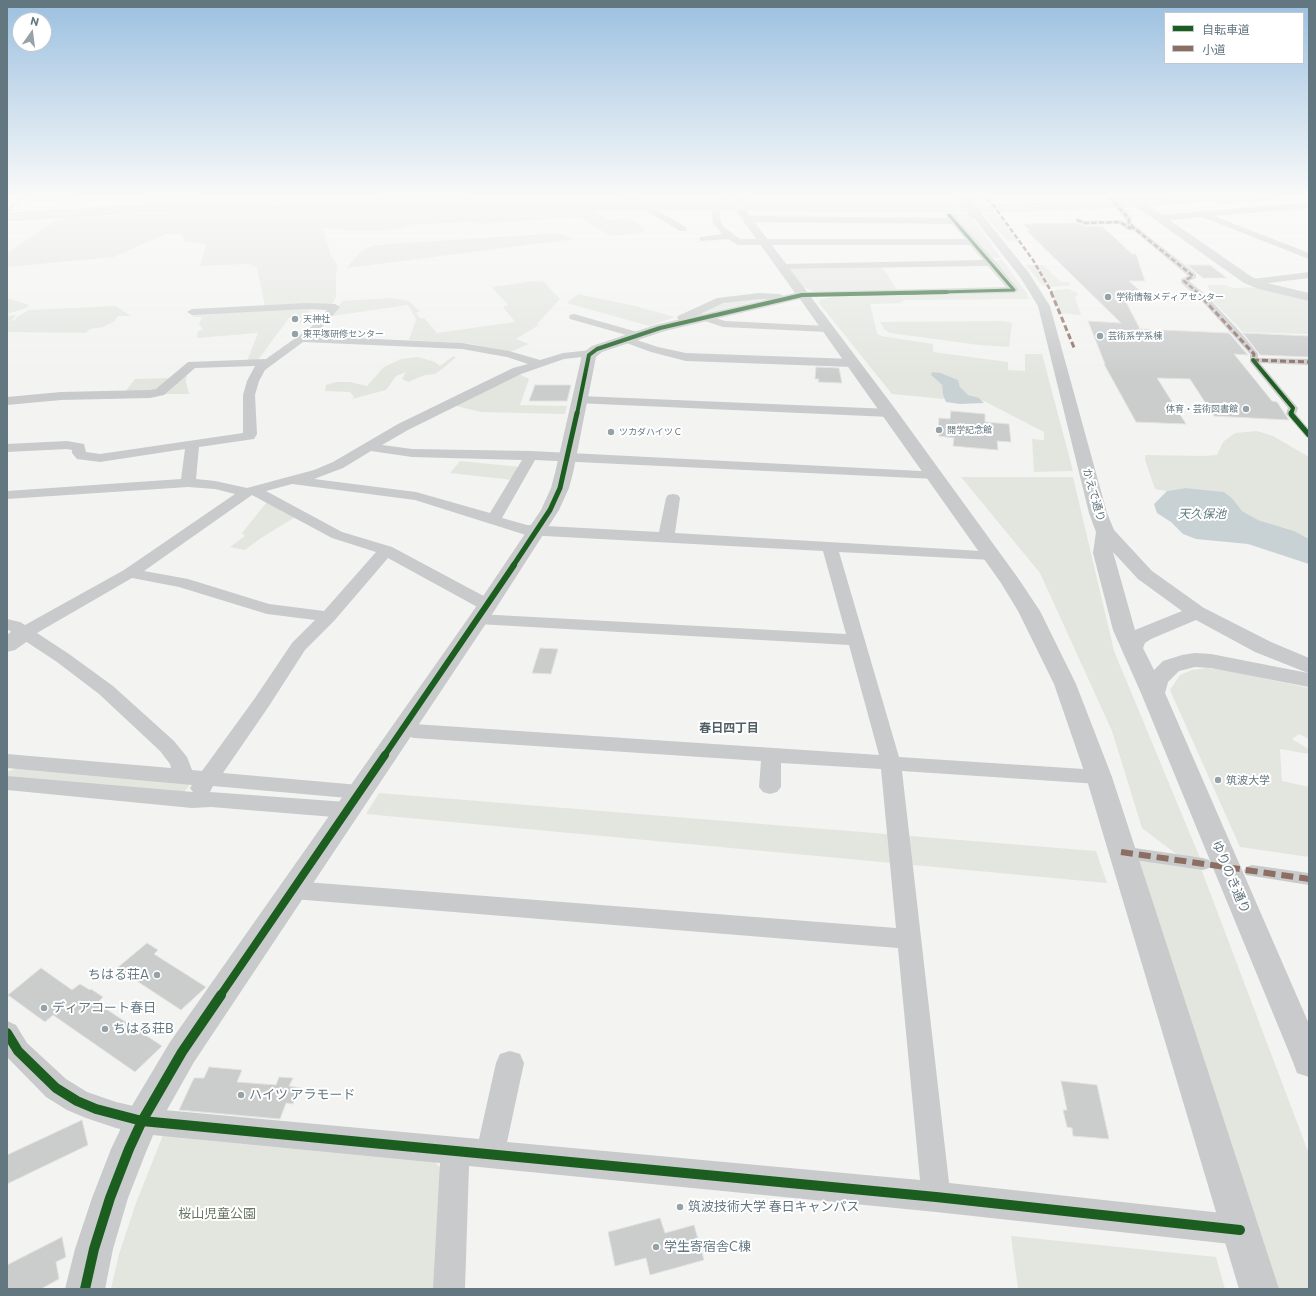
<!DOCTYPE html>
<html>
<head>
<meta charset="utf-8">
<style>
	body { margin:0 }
	#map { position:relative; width:1316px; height:1296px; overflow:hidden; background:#f3f3f1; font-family:Commissioner,"Noto Sans JP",sans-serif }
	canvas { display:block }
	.frame { position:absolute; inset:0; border:8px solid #637781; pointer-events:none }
	.legend { position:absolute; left:1164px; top:12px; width:140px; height:52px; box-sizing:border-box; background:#fff; border:1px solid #c1c9cd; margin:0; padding:5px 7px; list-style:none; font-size:12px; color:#637781 }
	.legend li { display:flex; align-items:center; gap:8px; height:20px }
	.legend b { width:20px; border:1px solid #c1c9cd }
	.north { position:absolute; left:12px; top:12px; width:40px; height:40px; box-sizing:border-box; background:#fff; border:1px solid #c1c9cd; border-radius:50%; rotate:14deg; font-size:11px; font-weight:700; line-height:16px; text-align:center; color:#637781 }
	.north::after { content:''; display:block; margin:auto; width:14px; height:18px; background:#95a2a8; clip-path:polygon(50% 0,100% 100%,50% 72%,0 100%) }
</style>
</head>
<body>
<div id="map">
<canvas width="1316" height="1296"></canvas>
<div class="frame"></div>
<ul class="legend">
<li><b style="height:5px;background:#1b5e20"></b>自転車道</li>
<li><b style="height:5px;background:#8d6e63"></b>小道</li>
</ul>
<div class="north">N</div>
</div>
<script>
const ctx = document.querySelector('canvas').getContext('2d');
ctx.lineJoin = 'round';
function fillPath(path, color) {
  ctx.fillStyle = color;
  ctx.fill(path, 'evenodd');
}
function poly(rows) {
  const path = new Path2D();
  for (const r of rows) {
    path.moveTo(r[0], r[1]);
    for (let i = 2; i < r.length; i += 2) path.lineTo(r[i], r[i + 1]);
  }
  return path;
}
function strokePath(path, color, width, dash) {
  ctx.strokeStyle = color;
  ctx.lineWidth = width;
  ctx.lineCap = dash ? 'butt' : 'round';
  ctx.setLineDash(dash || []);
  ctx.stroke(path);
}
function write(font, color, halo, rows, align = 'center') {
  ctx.font = font + ' Commissioner,"Noto Sans JP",sans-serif';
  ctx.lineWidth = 4;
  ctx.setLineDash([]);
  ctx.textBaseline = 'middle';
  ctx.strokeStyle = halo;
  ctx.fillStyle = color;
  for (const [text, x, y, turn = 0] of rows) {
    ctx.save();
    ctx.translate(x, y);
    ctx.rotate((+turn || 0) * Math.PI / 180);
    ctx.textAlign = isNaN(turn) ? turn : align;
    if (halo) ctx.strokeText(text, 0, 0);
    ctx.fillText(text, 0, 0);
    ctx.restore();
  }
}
fillPath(poly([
	[33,196,75,196,70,201,27,202],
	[146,196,200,196,196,203,140,205],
	[383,196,469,196,473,201,380,200],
	[742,196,750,196,750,201,944,201,956,205,745,203],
	[279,207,591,209,609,220,628,218,644,227,643,233,610,236,579,217,481,224,469,222,408,225,402,228,389,230,356,231,323,228,331,255,338,266,336,273,336,297,331,306,265,307,257,268,249,264,200,266,206,244,185,241,182,234,165,234,114,257,7,267,8,252,60,218],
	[951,213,997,214,1018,241,1007,241,983,214,969,214,1001,258,991,258],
	[559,233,574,239,347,268,358,254,364,249,373,245],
	[992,260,1002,260,1026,292,1029,299,904,300,900,303,870,304,877,333,881,336,933,344,933,352,1008,362,1008,370,1025,371,1025,354,1042,354,1073,471,1034,472,1032,439,1044,440,1044,432,984,401,968,396,960,387,958,380,941,373,931,375,942,385,944,399,892,394,819,303,820,300,845,294,1018,291],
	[1026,265,1043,265,1061,282,1068,282,1071,285,1052,287,1045,286,1041,284],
	[882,267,898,291,814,292,801,286,788,269],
	[533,281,544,282,560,299,537,324,539,325,516,339,529,344,510,352,472,344,409,340,416,319,408,305,332,316,342,301,392,298,409,301,420,312,416,312,420,318,424,318,437,333,515,322,503,307,508,305,493,289,494,287],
	[1208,285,1225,285,1233,288,1258,287,1309,299,1309,334,1243,332,1211,299],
	[1068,289,1076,292,1078,295,1075,297,1081,315,1059,313,1051,292,1056,290],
	[578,294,639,307,675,317,649,326,567,303],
	[774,297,740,305,687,317,715,303],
	[7,298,29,305,26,308,7,314],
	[116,306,131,316,118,316,115,321,103,327,90,329,86,333,7,332,7,316,16,315,12,320,14,321,18,316,29,310],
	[313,308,306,313,312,318,310,320,299,324,302,318,289,318,258,360,247,361,258,333,197,338,198,331,203,330,199,324,202,317,193,317,192,314],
	[1003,321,1012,323,1009,347,979,345,890,333,885,330,880,322],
	[453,356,456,357,446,366,435,374,425,375,408,382,402,379,406,372,396,376,386,390,352,399,354,397,350,392,325,391,326,385,336,382,350,382,367,386,384,367,401,359,418,357,435,362,440,366],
	[187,373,186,382,189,394,160,394],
	[519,374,529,379,520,405,567,406,565,414,481,412,452,405],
	[173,378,158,390,125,392,135,379],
	[1257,431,1273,436,1309,457,1309,539,1291,530,1258,520,1242,511,1232,498,1224,492,1186,488,1167,491,1155,489,1145,460,1145,455,1203,456,1217,455,1223,442,1235,433],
	[460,461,521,467,513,480,450,473],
	[961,477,1073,477,1114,651,1200,858,1179,856,1142,828,1112,731,1040,573],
	[267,502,295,517,261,538,245,550,230,547,245,536,242,533],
	[1207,668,1225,670,1309,688,1309,739,1299,734,1292,739,1307,748,1309,750,1309,754,1280,749,1282,781,1309,787,1309,857,1240,847,1170,690,1180,675,1192,670],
	[18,768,189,784,189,786,184,792,7,777,7,772],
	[379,793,1096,851,1107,883,366,814],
	[1141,860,1200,866,1309,1154,1309,1289,1277,1289,1137,865],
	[163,1135,434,1161,442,1170,437,1289,111,1289,119,1254,136,1203],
	[1011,1236,1216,1257,1225,1289,1018,1289]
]), '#e3e6df');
fillPath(poly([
	[932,372,941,373,958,380,960,387,968,395,979,398,984,403,960,404,946,402,943,395,942,385,931,375],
	[1186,488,1224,492,1232,498,1242,511,1258,520,1294,531,1309,539,1309,564,1248,544,1196,539,1183,534,1171,522,1157,513,1154,504,1167,491]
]), '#c8d2d4');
strokePath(poly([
	[726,196,727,198],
	[7,213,12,206,26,196]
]), '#c8d2d4', 2.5);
const building = poly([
	[1077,223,1085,226,1102,226,1132,254,1136,254,1145,281,1129,281,1152,301,1126,302,1140,329,1229,333,1248,355,1234,354,1272,401,1277,402,1289,420,1214,416,1190,379,1157,378,1186,424,1136,422,1104,364,1105,364,1088,321,1121,323,1027,231,1030,231,1023,224,1077,223],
	[1187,265,1210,265,1227,278,1203,278,1187,265],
	[1243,333,1309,336,1309,357,1260,355,1243,333],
	[816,367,839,368,842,383,818,382,819,379,815,379,816,367],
	[535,385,571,385,567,401,529,401,535,385],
	[951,411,985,414,985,422,1009,424,1011,442,997,441,998,450,953,446,954,438,939,436,938,432,939,418,950,419,951,411],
	[540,648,558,649,551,674,532,673,540,648],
	[147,943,158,950,154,954,206,987,181,1010,117,968,147,943],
	[41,968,72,990,80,984,90,990,91,989,103,997,97,1003,162,1046,135,1072,53,1015,45,1022,8,995,41,968],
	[209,1067,242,1070,237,1082,276,1085,279,1077,293,1078,289,1086,300,1088,293,1104,286,1103,280,1119,179,1110,194,1078,204,1078,209,1067],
	[1061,1081,1097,1085,1109,1139,1073,1136,1072,1128,1067,1127,1063,1110,1067,1110,1061,1081],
	[82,1120,88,1145,7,1184,7,1155,82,1120],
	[660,1218,665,1233,694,1225,704,1260,650,1275,646,1258,615,1266,608,1232,660,1218],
	[62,1237,66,1257,56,1262,59,1279,41,1289,7,1289,7,1265,62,1237]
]);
fillPath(building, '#cbcccc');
strokePath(building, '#e2e2e1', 1);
const primary = poly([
	[1196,196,1275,196,1270,199,1221,203,1216,200,1119,207,1004,211,271,207,154,211,7,220,7,214,154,205,271,201,1004,205,1119,201,1196,196]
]);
strokePath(primary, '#cfcfcf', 2);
fillPath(poly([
	[1077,218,1086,221,1120,220,1126,223,1127,218,1131,218,1132,223,1196,274,1196,278,1189,281,1206,295,1242,334,1258,354,1258,358,1309,359,1309,365,1260,363,1298,408,1296,414,1309,429,1309,438,1306,437,1288,416,1286,414,1288,408,1250,362,1250,354,1200,299,1181,283,1181,279,1188,276,1133,230,1128,230,1119,224,1085,225,1075,221,1075,219,1077,218],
	[1121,846,1203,858,1209,860,1211,864,1209,868,1203,870,1121,858,1115,856,1113,852,1115,848,1121,846],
	[1252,865,1309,873,1309,885,1246,875,1244,871,1246,867,1252,865]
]), '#c8cacb');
fillPath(poly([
	[622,196,631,196,635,198,639,205,635,208,632,207,629,202,622,196],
	[735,196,743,196,745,207,744,209,738,209,735,196],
	[1309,202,1309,208,1214,216,1309,253,1309,259,1202,217,1160,221,1156,218,1160,215,1309,202],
	[644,203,686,227,687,229,686,231,680,231,641,208,640,206,641,204,644,203],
	[715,203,719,206,721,223,724,227,740,239,965,239,952,224,748,222,744,219,748,216,947,218,945,215,946,213,952,213,995,261,1019,290,1014,293,798,297,797,295,802,292,1006,287,988,266,779,269,777,267,779,265,782,264,983,260,970,245,738,245,728,239,701,241,699,239,701,237,722,234,713,223,711,206,715,203],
	[1309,272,1309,278,1253,285,1248,282,1253,279,1309,272],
	[759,293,780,294,788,299,783,302,778,300,759,299,723,303,690,319,691,321,686,324,682,323,677,318,678,316,717,298,759,293],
	[307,303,335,304,340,307,319,331,312,336,462,343,509,351,540,360,563,353,591,350,595,351,597,353,595,355,591,356,564,359,521,374,408,430,382,445,412,449,531,451,940,472,942,475,940,478,935,479,535,460,502,518,527,525,659,532,666,498,668,495,673,494,678,495,680,498,675,533,998,552,1000,555,998,558,992,560,839,552,899,757,1099,770,1106,772,1109,777,1106,782,1099,784,902,771,949,1183,1240,1215,1251,1219,1255,1230,1251,1241,1240,1245,936,1212,469,1166,465,1289,433,1289,440,1163,142,1134,116,1128,86,1118,67,1110,46,1097,7,1057,7,1021,16,1025,27,1043,66,1079,87,1092,116,1102,142,1108,479,1139,496,1063,500,1054,510,1051,520,1054,524,1063,507,1142,920,1180,898,948,293,899,285,896,281,890,285,884,293,881,896,928,881,769,781,763,781,787,777,792,770,794,763,792,759,787,761,761,414,738,395,733,392,728,395,723,402,721,414,724,879,755,849,645,478,624,472,623,469,619,472,615,478,614,846,634,823,551,526,535,415,500,292,484,266,491,342,532,392,547,493,601,496,605,493,609,487,610,481,609,388,558,334,621,305,650,269,706,223,773,359,785,366,787,370,792,366,797,359,799,213,786,210,792,346,802,354,805,357,810,354,815,346,818,211,807,192,808,7,790,7,776,193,792,190,788,192,785,7,768,7,754,171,768,170,764,160,751,99,694,57,662,7,629,7,619,20,622,25,625,124,570,235,494,215,489,188,487,7,499,7,491,181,479,185,449,100,462,77,459,72,453,72,450,67,449,7,452,7,444,67,441,84,444,86,452,100,454,243,433,243,395,247,381,255,366,195,368,164,395,150,398,61,400,7,405,7,397,61,392,150,390,156,389,188,362,266,359,311,327,327,310,307,309,192,315,187,312,192,309,307,303],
	[303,342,462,349,507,357,528,364,513,368,398,424,333,462,314,470,247,488,215,481,196,479,199,447,254,439,257,434,255,395,259,381,265,370,303,342],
	[371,451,412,457,522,460,490,513,416,492,314,479,343,468,371,451],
	[252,495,332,538,376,552,324,611,269,604,188,579,144,571,252,495],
	[132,578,179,587,267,614,315,620,292,643,255,698,202,771,192,770,187,757,174,741,113,686,69,654,37,633,132,578],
	[574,314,641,333,643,335,637,338,570,319,569,317,570,315,574,314],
	[703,314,725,321,827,326,833,329,827,332,723,327,699,319,698,317,699,315,703,314],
	[625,336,658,347,686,353,853,359,857,360,859,363,857,366,853,367,686,361,651,352,621,341,619,339,621,337,625,336],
	[580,396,890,409,895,410,896,413,895,416,890,417,576,403,574,400,576,397,580,396]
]), '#c8cacb');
fillPath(poly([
	[956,196,966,196,973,204,968,207,964,206,956,196],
	[1138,200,1142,201,1252,277,1267,283,1309,293,1309,301,1259,289,1244,283,1134,205,1133,203,1138,200],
	[741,204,745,205,747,212,896,410,1018,578,1040,611,1076,684,1112,777,1279,1289,1239,1289,1086,777,1054,684,1018,611,1001,583,800,299,665,331,602,352,596,357,573,473,569,488,559,510,489,619,194,1062,154,1133,146,1152,128,1198,113,1249,105,1289,65,1289,75,1249,92,1198,111,1149,130,1109,170,1042,469,617,541,510,551,488,555,473,582,355,584,352,592,346,655,325,795,293,737,212,736,207,741,204],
	[976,211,980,212,1029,273,1050,306,1107,513,1114,530,1152,571,1204,608,1271,642,1309,658,1309,687,1211,668,1195,667,1179,671,1168,682,1165,693,1309,1024,1309,1077,1297,1073,1293,1062,1141,693,1113,630,1093,553,1096,532,1089,513,1038,306,1020,277,971,214,976,211],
	[1113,552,1138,579,1182,611,1135,630,1113,552],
	[1196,620,1255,652,1308,673,1211,654,1195,653,1182,655,1163,661,1154,670,1143,648,1145,643,1151,639,1196,620],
	[24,627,32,628,35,633,32,638,15,650,7,652,7,635,16,628,24,627]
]), '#c8cacb');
fillPath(primary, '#dedfdf');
strokePath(poly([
	[1112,199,1129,219]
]), '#c8cacb', 6);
strokePath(poly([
	[968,204,976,214]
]), '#c8cacb', 11);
strokePath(poly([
	[980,196,991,202,1033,260,1052,293],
	[1109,196,1129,219,1129,224,1193,276,1184,281,1198,293],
	[1077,220,1085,223,1120,222,1131,229]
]), '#8d6e63', 2.5, [5, 2.5]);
strokePath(poly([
	[1051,292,1075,350],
	[1197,292,1254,354,1253,360,1256,363],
	[1253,360,1309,362]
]), '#8d6e63', 3, [6, 3]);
strokePath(poly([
	[1121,852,1309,879]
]), '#8d6e63', 6, [12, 6]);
strokePath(poly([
	[905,293,1014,290,949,215]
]), '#1b5e20', 3);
strokePath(poly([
	[1253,360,1293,408,1291,414],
	[577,414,589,355,597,349,660,328,802,295,947,292]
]), '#1b5e20', 4);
strokePath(poly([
	[1291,413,1291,414,1309,435],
	[513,566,550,510,560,488,577,413]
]), '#1b5e20', 5);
strokePath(poly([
	[384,756,514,565]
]), '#1b5e20', 6);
strokePath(poly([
	[220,996,385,755]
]), '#1b5e20', 8);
strokePath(poly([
	[7,1033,18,1051,56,1088,77,1101,96,1109,142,1121,936,1197,1240,1230],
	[85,1289,94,1249,110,1198,129,1149,142,1121,182,1052,221,995]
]), '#1b5e20', 10);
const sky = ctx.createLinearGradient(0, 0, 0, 377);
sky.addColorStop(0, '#9bc0e0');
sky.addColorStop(0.52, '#fafaf9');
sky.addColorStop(1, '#fafaf900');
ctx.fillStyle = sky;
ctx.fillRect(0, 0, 1316, 377);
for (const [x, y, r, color] of [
	[1108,297,4,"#95a2a8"],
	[295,319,4,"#95a2a8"],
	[295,334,4,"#95a2a8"],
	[1100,336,4,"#95a2a8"],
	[1246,409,4,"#95a2a8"],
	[939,430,4,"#95a2a8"],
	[611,432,4,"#95a2a8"],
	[1218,780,4,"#95a2a8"],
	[157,975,4,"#95a2a8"],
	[44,1008,4,"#95a2a8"],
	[105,1029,4,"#95a2a8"],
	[241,1095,4,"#95a2a8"],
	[680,1207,4,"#95a2a8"],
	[656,1247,4,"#95a2a8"]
]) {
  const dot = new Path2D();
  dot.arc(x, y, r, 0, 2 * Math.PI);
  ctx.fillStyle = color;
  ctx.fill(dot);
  strokePath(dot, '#fff', 1.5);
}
write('9px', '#637781', '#fff', [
	["学術情報メディアセンター",1116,297],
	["天神社",303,319],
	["東平塚研修センター",303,334],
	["芸術系学系棟",1108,336],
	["体育・芸術図書館",1238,409,"right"],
	["開学記念館",947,430],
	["ツカダハイツ C",619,432]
], 'left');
write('11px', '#637781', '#fff', [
	["かえで通り",1094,495,74]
]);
write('11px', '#637781', '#fff', [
	["筑波大学",1226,780]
], 'left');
write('italic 12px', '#5f797f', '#fff', [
	["天久保池",1202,514]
]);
write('bold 12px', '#515f66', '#fff', [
	["春日四丁目",729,728]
]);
write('13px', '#637781', '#fff', [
	["ゆりのき通り",1231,877,67]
]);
write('13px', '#637781', '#fff', [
	["ちはる荘A",149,975,"right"],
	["ディアコート春日",52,1008],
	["ちはる荘B",113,1029],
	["ハイツ アラモード",249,1095],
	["筑波技術大学 春日キャンパス",688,1207],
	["学生寄宿舎C棟",664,1247]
], 'left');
write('13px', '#697862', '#fff', [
	["桜山児童公園",217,1214]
]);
</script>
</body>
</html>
